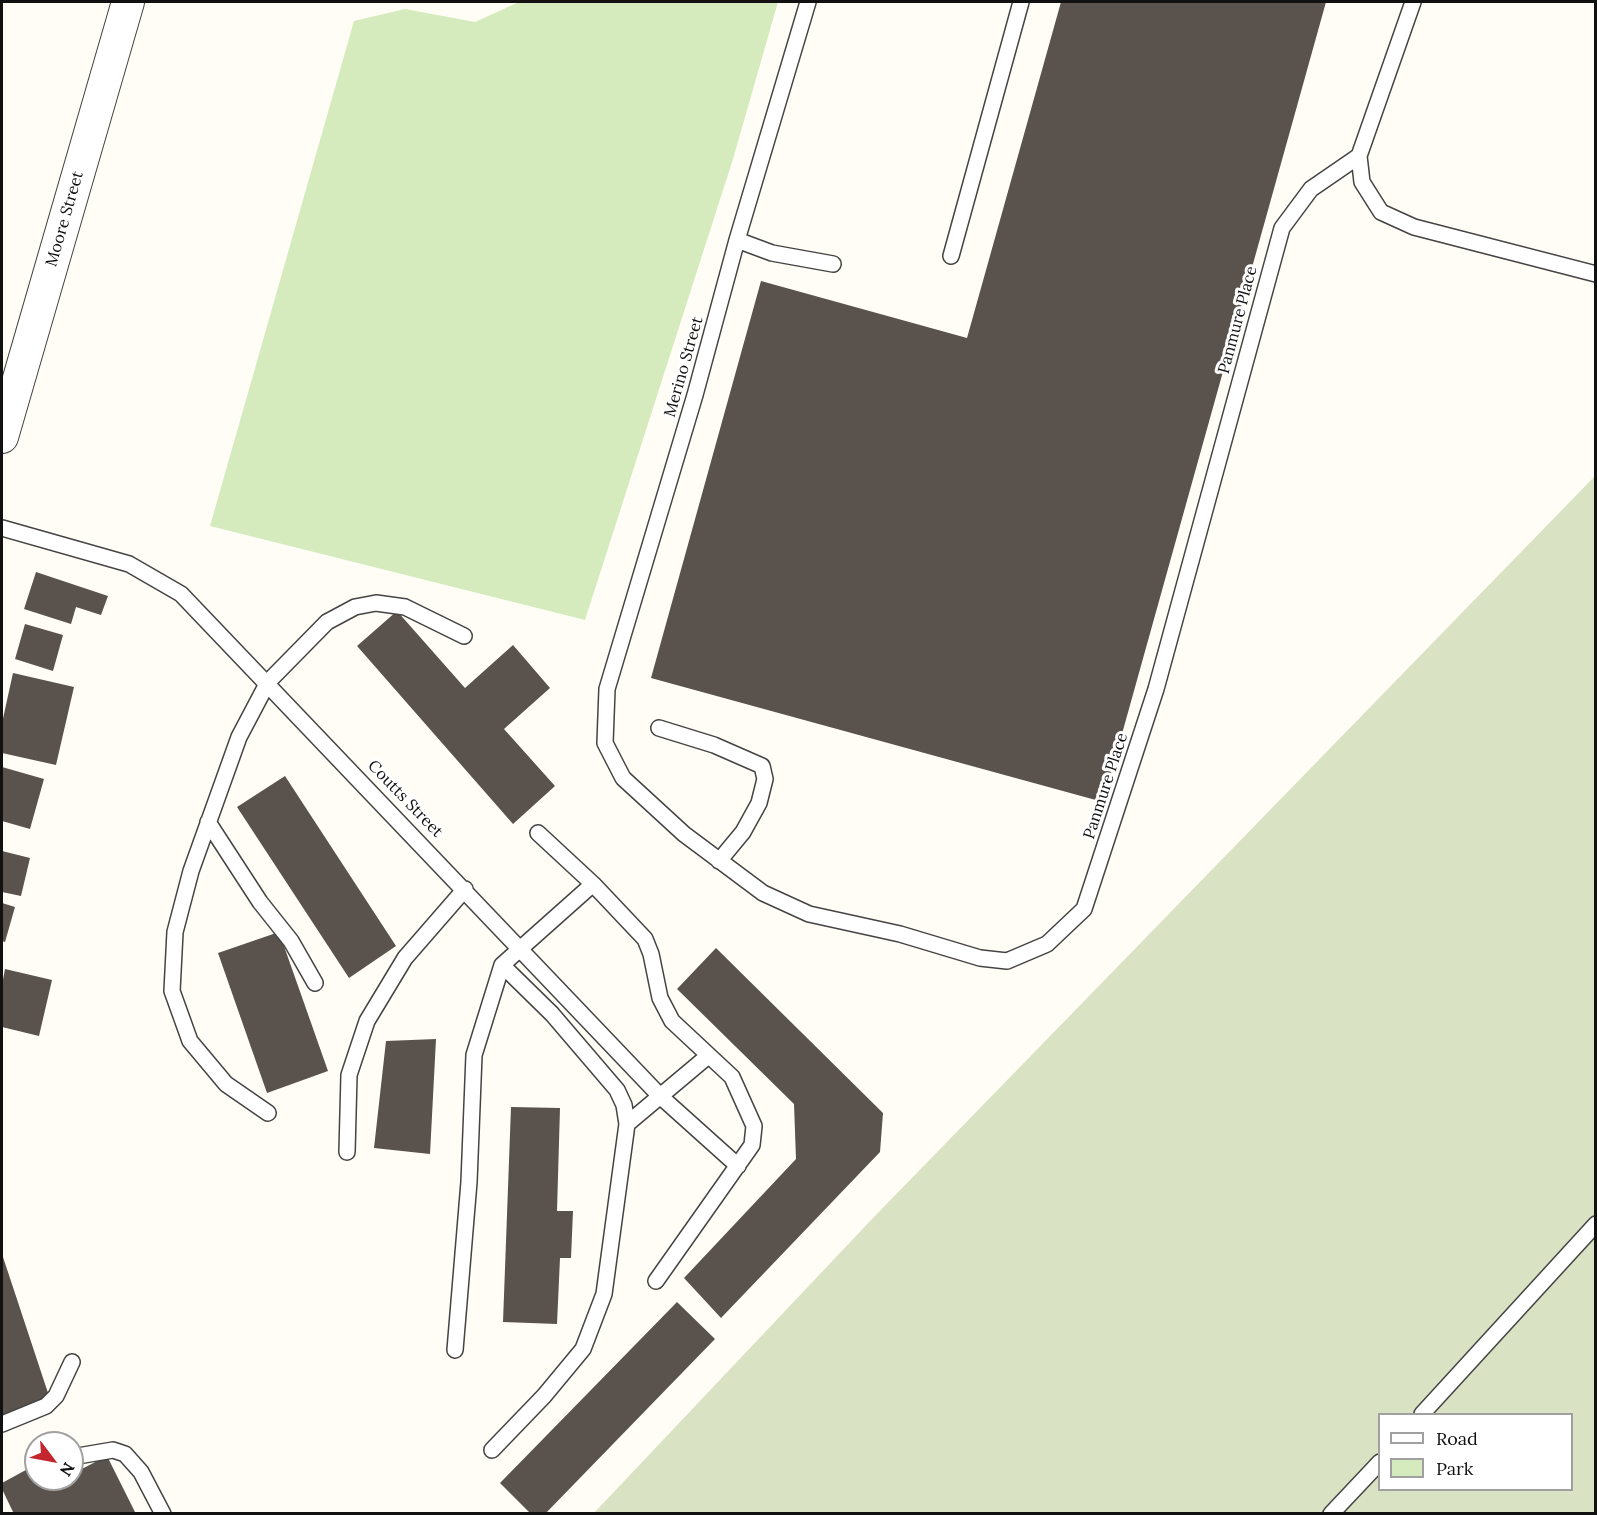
<!DOCTYPE html>
<html>
<head>
<meta charset="utf-8">
<style>
	body { margin:0 }
	#map { position:relative; width:1597px; height:1515px; overflow:hidden; background:#fffdf5; font-family:Lora,serif }
	canvas { display:block }
	.frame { position:absolute; inset:0; border:3px solid #111; pointer-events:none }
	.legend { position:absolute; left:1378px; top:1413px; width:195px; height:78px; box-sizing:border-box; background:#fff; border:2px solid #a0a0a0; margin:0; padding:8px 10px; list-style:none; font-size:18px; color:#111 }
	.legend li { display:flex; align-items:center; gap:12px; height:30px }
	.legend b { width:30px; border:2px solid #a0a0a0 }
	.north { position:absolute; left:24px; top:1431px; width:60px; height:60px; box-sizing:border-box; background:#fff; border:2px solid #a0a0a0; border-radius:50%; rotate:122deg; font-size:16px; font-weight:700; line-height:24px; text-align:center; color:#111 }
	.north::after { content:''; display:block; margin:auto; width:21px; height:27px; background:#c4262e; clip-path:polygon(50% 0,100% 100%,50% 72%,0 100%) }
</style>
</head>
<body>
<div id="map">
<canvas width="1597" height="1515"></canvas>
<div class="frame"></div>
<ul class="legend">
<li><b style="height:8px;background:#fff"></b>Road</li>
<li><b style="height:16px;background:#d5ebbd"></b>Park</li>
</ul>
<div class="north">N</div>
</div>
<script>
const ctx = document.querySelector('canvas').getContext('2d');
ctx.lineJoin = 'round';
function fillPath(path, color) {
  ctx.fillStyle = color;
  ctx.fill(path, 'evenodd');
}
function poly(rows) {
  const path = new Path2D();
  for (const r of rows) {
    path.moveTo(r[0], r[1]);
    for (let i = 2; i < r.length; i += 2) path.lineTo(r[i], r[i + 1]);
  }
  return path;
}
function strokePath(path, color, width, dash) {
  ctx.strokeStyle = color;
  ctx.lineWidth = width;
  ctx.lineCap = dash ? 'butt' : 'round';
  ctx.setLineDash(dash || []);
  ctx.stroke(path);
}
function write(font, color, halo, rows, align = 'center') {
  ctx.font = font + ' Lora,serif';
  ctx.lineWidth = 6;
  ctx.setLineDash([]);
  ctx.textBaseline = 'middle';
  ctx.strokeStyle = halo;
  ctx.fillStyle = color;
  for (const [text, x, y, turn = 0] of rows) {
    ctx.save();
    ctx.translate(x, y);
    ctx.rotate((+turn || 0) * Math.PI / 180);
    ctx.textAlign = isNaN(turn) ? turn : align;
    if (halo) ctx.strokeText(text, 0, 0);
    ctx.fillText(text, 0, 0);
    ctx.restore();
  }
}
fillPath(poly([
	[519,2,778,2,733,159,585,620,210,526,354,21,405,9,475,22]
]), '#d5ebbd');
fillPath(poly([
	[1595,476,1595,1513,593,1514,872,1219],
	[1380,1414,1572,1414,1572,1490,1380,1490]
]), '#d9e3c4');
fillPath(poly([
	[1061,2,1326,2,1103,802,651,678,761,281,967,338],
	[36,572,108,596,101,615,76,607,71,624,24,609],
	[397,611,465,688,513,645,550,688,504,729,555,786,513,824,357,646],
	[25,624,63,635,53,671,15,659],
	[13,673,74,687,56,765,2,753,2,723],
	[2,767,44,779,30,829,2,821],
	[285,776,396,946,349,978,237,807],
	[2,851,30,858,21,896,2,892],
	[2,903,15,907,5,942,2,941],
	[279,932,328,1071,267,1093,218,953],
	[716,948,883,1113,880,1152,721,1318,684,1278,796,1159,794,1104,677,989],
	[5,969,52,980,39,1036,2,1027,2,985],
	[436,1039,430,1154,374,1148,386,1041],
	[511,1107,560,1108,557,1211,573,1211,571,1258,560,1258,557,1324,503,1322],
	[2,1254,50,1399,2,1415],
	[677,1302,715,1339,545,1514,531,1514,500,1483],
	[107,1456,136,1514,14,1514,2,1489,2,1483,35,1465,36,1479,42,1479,46,1487,63,1479,72,1479,72,1474]
]), '#5a524d');
const lane = poly([
	[808,2,737,240,695,395,607,689,605,743,623,778,684,834,763,893,809,914,900,934,980,958,1007,961,1047,944,1084,909,1156,689,1282,228,1311,189,1359,156],
	[1413,2,1359,156,1362,182,1381,212,1414,227,1596,274],
	[737,240,772,253,833,264],
	[951,256,1021,2],
	[2,528,129,564,181,594,660,1096,738,1166],
	[659,728,714,745,762,766,765,779,759,803,743,832,719,861],
	[208,822,260,902,291,941,315,983],
	[593,884,645,939,651,954,660,998,672,1021,732,1077,754,1126,752,1145,656,1281],
	[268,1113,226,1084,190,1041,172,991,175,932,191,871,239,737,268,682,327,622,355,607,376,603,405,607,464,636],
	[627,1124,708,1056],
	[347,1152,349,1075,367,1021,405,958,465,889],
	[455,1350,469,1182,474,1055,502,965,593,884,538,833],
	[1422,1414,1596,1224],
	[2,1424,46,1406,56,1396,72,1362],
	[492,1450,544,1396,583,1349,604,1294,627,1124,624,1105,617,1090,552,1014,502,965],
	[72,1457,113,1450,125,1454,141,1472,163,1514],
	[1331,1514,1380,1462]
]);
const street = poly([
	[2,437,128,2]
]);
strokePath(lane, '#444', 18);
strokePath(street, '#444', 34);
strokePath(lane, '#fff', 15);
strokePath(street, '#fff', 32);
write('16px', '#111', '#fff', [
	["Moore Street",65,219,-74],
	["Panmure Place",1238,320,-75],
	["Merino Street",684,367,-74],
	["Panmure Place",1106,786,-72],
	["Coutts Street",405,799,46]
]);
</script>
</body>
</html>
